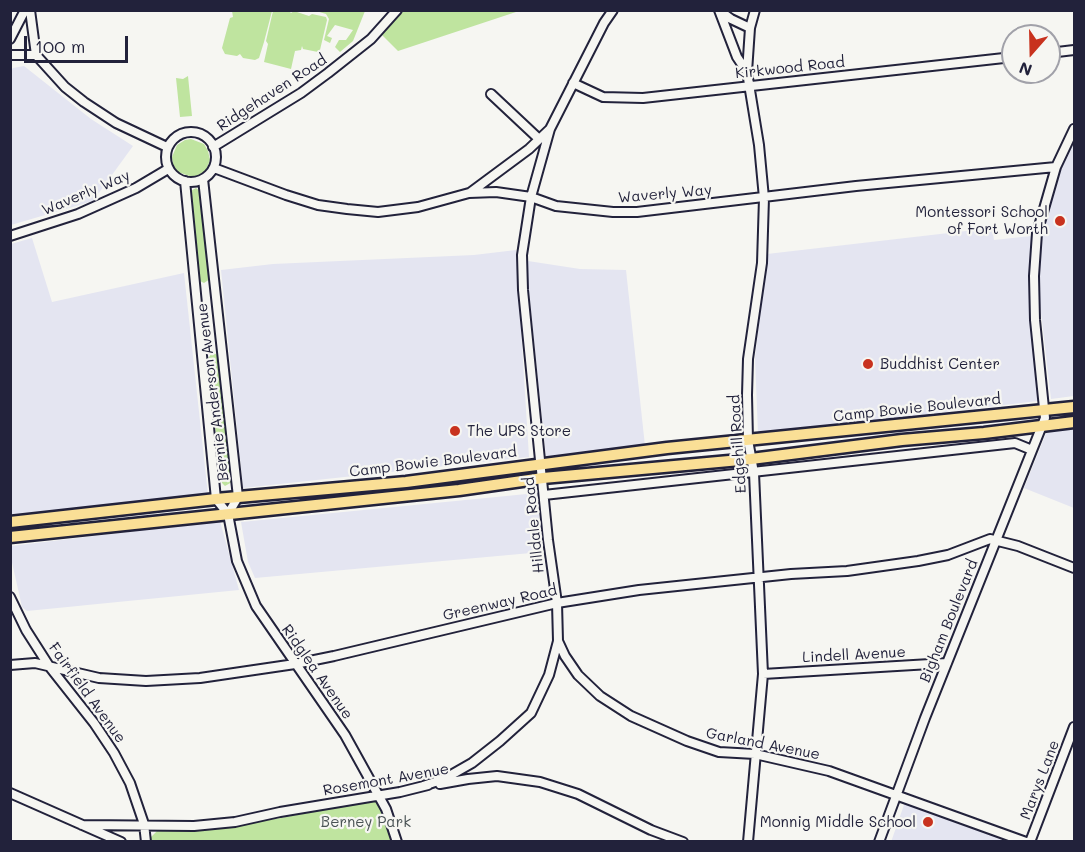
<!DOCTYPE html>
<html>
<head>
<meta charset="utf-8">
<style>
	body { margin:0 }
	#map { position:relative; width:1085px; height:852px; overflow:hidden; background:#f6f6f2; font-family:Mali,sans-serif }
	canvas { display:block }
	.frame { position:absolute; inset:0; border:12px solid #22223b; pointer-events:none }
	.north { position:absolute; left:1001px; top:24px; width:60px; height:60px; box-sizing:border-box; background:#f6f6f2; border:2px solid #a1a1a9; border-radius:50%; rotate:200deg; font-size:16px; font-weight:700; line-height:24px; text-align:center; color:#22223b }
	.north::after { content:''; display:block; margin:auto; width:21px; height:27px; background:#c8321e; clip-path:polygon(50% 0,100% 100%,50% 72%,0 100%) }
	.scale { position:absolute; left:24px; top:36px; width:104px; height:27px; box-sizing:border-box; border:3px solid #22223b; border-top:0; padding-left:8px; font-size:18px; line-height:21px; white-space:nowrap; color:#22223b; -webkit-text-stroke:4px #f6f6f2; paint-order:stroke }
</style>
</head>
<body>
<div id="map">
<canvas width="1085" height="852"></canvas>
<div class="frame"></div>
<div class="north">N</div>
<div class="scale">100 m</div>
</div>
<script>
const ctx = document.querySelector('canvas').getContext('2d');
ctx.lineJoin = 'round';
function fillPath(path, color) {
  ctx.fillStyle = color;
  ctx.fill(path, 'evenodd');
}
function poly(rows) {
  const path = new Path2D();
  for (const r of rows) {
    if (r.length === 3) {
      path.moveTo(r[0] + r[2], r[1]);
      path.arc(r[0], r[1], r[2], 0, 2 * Math.PI);
      continue;
    }
    path.moveTo(r[0], r[1]);
    for (let i = 2; i < r.length; i += 2) path.lineTo(r[i], r[i + 1]);
  }
  return path;
}
function strokePath(path, color, width, dash) {
  ctx.strokeStyle = color;
  ctx.lineWidth = width;
  ctx.lineCap = dash ? 'butt' : 'round';
  ctx.setLineDash(dash || []);
  ctx.stroke(path);
}
function write(font, color, halo, rows, align = 'center') {
  ctx.font = font + ' Mali,sans-serif';
  ctx.lineWidth = 4.5;
  ctx.setLineDash([]);
  ctx.textBaseline = 'middle';
  ctx.strokeStyle = halo;
  ctx.fillStyle = color;
  for (const [text, x, y, turn = 0] of rows) {
    ctx.save();
    ctx.translate(x, y);
    ctx.rotate((+turn || 0) * Math.PI / 180);
    ctx.textAlign = isNaN(turn) ? turn : align;
    if (halo) ctx.strokeText(text, 0, 0);
    ctx.fillText(text, 0, 0);
    ctx.restore();
  }
}
fillPath(poly([
	[24,66,91,119,133,146,93,201,11,225,11,71,13,68],
	[1074,141,1074,396,1051,399,1040,304,1039,259,1048,207,1056,180],
	[992,228,994,240,1031,236,1030,299,1038,401,758,434,755,358,767,254],
	[32,238,52,302,184,273,208,495,11,517,11,244],
	[516,250,529,457,243,488,221,270,273,264,474,255],
	[528,261,580,269,626,270,645,446,546,457,527,273],
	[1074,428,1074,508,1024,488,1047,431],
	[537,493,542,552,255,578,248,562,241,522],
	[220,521,239,590,27,611,22,607,11,558,11,546],
	[905,802,1012,841,891,842]
]), '#e4e5f1');
fillPath(poly([
	[232,11,272,11,264,42,259,58,255,60,243,58,240,54,237,56,225,54,222,48,230,18,233,17],
	[273,11,289,11,291,13,294,11,309,16,312,14,326,17,327,20,320,50,318,52,303,49,302,46,301,50,295,51,291,69,264,62,268,44,266,41],
	[316,11,365,11,353,41,340,52,335,47,339,40,346,40,353,30,335,25,327,36,332,38,330,43,324,40,329,19,326,14],
	[403,11,403,10,519,11,398,51,382,35],
	[188,76,192,116,180,117,176,78,183,79],
	[191,139,204,144,208,151,210,160,206,170,199,175,192,177,178,172,173,165,172,157,177,145,185,140],
	[196,188,201,192,210,279,204,283,198,280,189,192],
	[212,353,216,354,219,358,232,482,225,486,222,483,207,360],
	[374,801,378,802,382,808,395,842,151,842,151,837,157,831,198,829,258,822]
]), '#bfe49f');
const minor = poly([
	[30,10,36,55,65,87,84,102,116,123,167,147],
	[719,10,737,57,747,72],
	[720,11,731,19,750,28],
	[10,39,25,10],
	[1049,53,1074,50],
	[10,55,36,55],
	[573,83,603,97,643,98,1013,57],
	[491,94,539,139],
	[191,157,25],
	[213,147,301,93,328,73,371,39,397,10],
	[214,168,286,195,318,205,347,209,378,212,418,207,469,193,496,192,531,197,556,206,613,212,637,212,856,186,1056,167],
	[203,179,238,497,228,514],
	[185,181,216,499,228,514],
	[471,192,529,149,550,129],
	[10,236,78,214,136,188,168,169],
	[544,495,1015,443,1032,450],
	[228,514,237,561,256,606,345,735,386,809,397,842],
	[10,597,26,630,49,666,94,723,114,753,130,783,144,824,146,842],
	[558,641,565,656,578,675,600,696,631,716,687,741,719,752,755,754,829,771,1026,842],
	[10,665,35,663,99,678,146,681,200,678,295,664,334,656,557,603,639,590,791,574,847,571,918,561,948,555,990,539,1018,546,1074,568],
	[763,674,947,663],
	[440,784,468,779,497,776,540,782,578,794,651,830,683,842],
	[423,786,444,779,472,763,500,741,531,713,549,675,558,641,557,603,548,540,523,290,522,255,531,197,550,129,604,23,613,10],
	[10,793,121,842],
	[82,825,194,826,235,822,280,812,400,792,428,785],
	[748,842,763,674,754,473,748,440,747,395,748,359,762,263,764,198,759,145,747,72,750,28,755,10],
	[879,842,925,718,1045,418,1035,320,1034,276,1037,233,1056,167,1074,129],
	[1030,842,1074,727]
]);
const major = poly([
	[10,522,216,499,406,482,667,448,1074,407],
	[10,537,459,490,543,478,751,459,902,440,984,433,1074,422]
]);
strokePath(minor, '#22223b', 12);
strokePath(major, '#22223b', 15);
strokePath(minor, '#f6f6f2', 8);
strokePath(major, '#fadf96', 10);
for (const [x, y, r, color] of [
	[1060,221,6,"#c8321e"],
	[868,364,6,"#c8321e"],
	[455,431,6,"#c8321e"],
	[928,822,6,"#c8321e"]
]) {
  const dot = new Path2D();
  dot.arc(x, y, r, 0, 2 * Math.PI);
  ctx.fillStyle = color;
  ctx.fill(dot);
  strokePath(dot, '#f6f6f2', 2);
}
write('15px', '#22223b', '#f6f6f2', [
	["Kirkwood Road",790,68,-6],
	["Ridgehaven Road",272,93,-33],
	["Waverly Way",86,193,-23],
	["Waverly Way",665,194,-5],
	["Bernie Anderson Avenue",213,392,-97],
	["Camp Bowie Boulevard",917,408,-6],
	["Edgehill Road",738,444,-94],
	["Camp Bowie Boulevard",433,462,-7],
	["Hilldale Road",534,525,-96],
	["Greenway Road",500,603,-13],
	["Bigham Boulevard",949,621,-68],
	["Lindell Avenue",854,655,-3],
	["Ridglea Avenue",317,672,55],
	["Fairfield Avenue",87,693,54],
	["Garland Avenue",763,744,11],
	["Rosemont Avenue",386,780,-10],
	["Marys Lane",1040,780,-69]
]);
write('15px', '#22223b', '#f6f6f2', [
	["Montessori School",1048,212],
	["of Fort Worth",1048,229],
	["Buddhist Center",880,364,"left"],
	["The UPS Store",467,431,"left"],
	["Monnig Middle School",916,822]
], 'right');
write('15px', '#495254', '#f6f6f2', [
	["Berney Park",366,822]
]);
</script>
</body>
</html>
